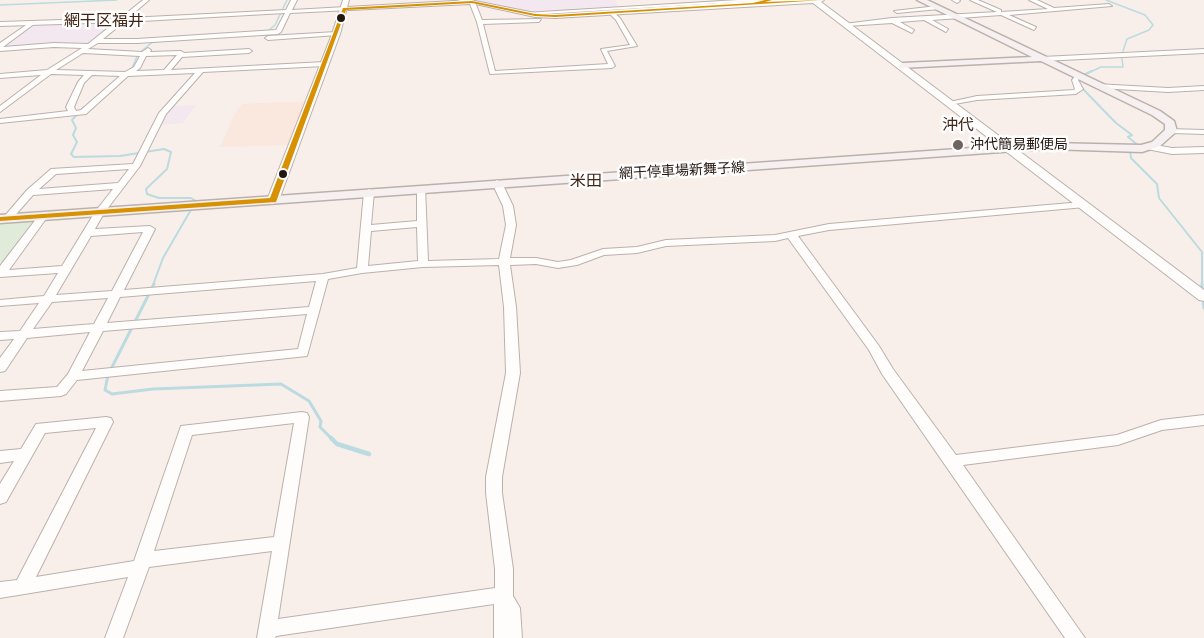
<!DOCTYPE html>
<html>
<head>
<meta charset="utf-8">
<style>
	body { margin:0 }
	canvas { display:block; background:#f8efeb }
</style>
</head>
<body>
<canvas width="1204" height="638"></canvas>
<script>
const ctx = document.querySelector('canvas').getContext('2d');
ctx.lineJoin = 'round';
function fillPath(path, color) {
  ctx.fillStyle = color;
  ctx.fill(path, 'evenodd');
}
function poly(rows) {
  const path = new Path2D();
  for (const r of rows) {
    path.moveTo(r[0], r[1]);
    for (let i = 2; i < r.length; i += 2) path.lineTo(r[i], r[i + 1]);
  }
  return path;
}
function strokePath(path, color, width, dash) {
  ctx.strokeStyle = color;
  ctx.lineWidth = width;
  ctx.lineCap = dash ? 'butt' : 'round';
  ctx.setLineDash(dash || []);
  ctx.stroke(path);
}
function write(font, color, halo, rows, align = 'center') {
  ctx.font = font + ' "IBM Plex Sans","Noto Sans JP",sans-serif';
  ctx.lineWidth = 5;
  ctx.setLineDash([]);
  ctx.textBaseline = 'middle';
  ctx.strokeStyle = halo;
  ctx.fillStyle = color;
  for (const [text, x, y, turn = 0] of rows) {
    ctx.save();
    ctx.translate(x, y);
    ctx.rotate((+turn || 0) * Math.PI / 180);
    ctx.textAlign = isNaN(turn) ? turn : align;
    if (halo) ctx.strokeText(text, 0, 0);
    ctx.fillText(text, 0, 0);
    ctx.restore();
  }
}
fillPath(poly([
	[308,101,290,145,220,147,235,113,242,104]
]), '#fae7dd');
fillPath(poly([
	[465,0,615,0,619,7,529,12],
	[116,22,87,45,70,43,0,48,34,24],
	[196,105,183,123,161,125,172,106]
]), '#f4e8f0');
fillPath(poly([
	[35,221,6,262,0,262,0,224]
]), '#e1ebd9');
strokePath(poly([
	[1106,0,1145,15,1153,25,1149,30,1127,39,1123,51],
	[0,5,117,0],
	[268,31,275,25,287,0],
	[126,73,132,68,138,54,155,40],
	[1088,73,1101,67,1123,67,1122,59]
]), '#bbdbe0', 1.5);
strokePath(poly([
	[1081,76,1092,71],
	[110,85,128,71],
	[1081,87,1116,123,1132,135,1128,137,1139,146],
	[84,107,72,120,76,128,73,135,77,142,71,154,74,157,120,156,164,149,171,152,167,169,146,189,147,194,159,198,191,198,196,201,163,258,153,285],
	[1130,150,1131,158,1157,184,1159,198,1202,252,1202,285]
]), '#bbdbe0', 2);
strokePath(poly([
	[154,284,108,375,105,390,112,394,153,389,281,384,309,401,321,421,320,427,333,440],
	[1202,284,1202,291],
	[1203,298,1204,308]
]), '#bbdbe0', 3);
strokePath(poly([
	[331,438,337,444,369,454]
]), '#bbdbe0', 4.5);
const minor = poly([
	[143,0,149,0,128,18,286,10,291,0,297,0,292,10,472,0,475,2,482,20,541,19,539,22,483,24,495,71,608,64,601,49,630,45,616,20,609,13,612,11,620,18,637,46,607,51,615,66,612,68,490,74,477,22,470,4,290,13,281,32,278,34,137,43,98,43,88,49,142,52,148,48,151,50,150,52,181,51,184,53,249,49,252,51,249,53,182,57,171,70,325,62,328,64,325,66,203,72,166,114,140,166,104,213,95,229,150,226,155,229,124,290,323,274,357,268,364,192,369,189,374,192,371,225,417,221,417,189,422,186,425,187,428,261,499,259,506,225,503,206,492,183,497,180,502,183,513,206,516,225,510,258,536,258,558,262,571,260,603,249,637,247,666,240,775,235,829,224,1082,202,1087,205,1085,207,829,230,798,236,879,346,893,369,956,455,1117,435,1161,420,1204,415,1204,425,1162,430,1118,445,963,465,1085,638,1065,638,882,374,869,350,788,238,775,241,666,246,637,253,604,255,577,265,558,268,536,264,510,265,516,307,520,373,502,477,502,493,513,569,513,596,520,608,522,638,494,638,494,604,276,636,275,638,257,638,272,551,149,567,123,638,105,638,128,577,0,598,0,582,17,580,96,428,45,433,6,502,0,504,0,484,14,461,0,463,0,451,21,449,36,424,106,417,111,418,113,422,36,577,134,561,181,426,302,412,307,413,309,417,278,619,495,588,495,569,486,493,486,477,506,373,504,307,499,265,423,267,362,273,328,279,307,356,77,380,66,394,61,396,0,401,0,391,57,387,68,374,90,332,27,338,5,371,0,372,0,358,14,339,0,340,0,332,20,331,39,303,0,306,0,300,44,296,58,273,0,277,0,266,40,214,43,213,48,216,9,270,62,266,95,212,113,189,33,195,11,220,8,221,3,218,27,190,51,169,133,164,159,113,195,73,128,76,86,114,0,123,0,119,68,111,66,107,78,82,84,75,51,74,0,112,0,106,41,75,0,78,0,74,47,70,82,48,54,47,0,51,0,43,32,21,34,24,3,47,54,43,88,44,143,0],
	[285,13,276,30,137,39,103,39,124,22,285,13],
	[83,53,140,56,134,67,125,72,56,70,83,53],
	[177,55,164,70,136,71,140,68,146,56,177,55],
	[92,75,120,76,81,110,76,111,74,107,84,83,92,75],
	[129,169,118,183,39,189,56,174,129,169],
	[417,227,418,261,368,266,371,231,417,227],
	[143,232,112,291,56,295,91,236,143,232],
	[316,281,309,307,107,323,120,297,316,281],
	[108,298,94,324,33,329,52,302,108,298],
	[307,314,298,349,82,371,103,331,307,314],
	[294,423,274,537,154,551,192,435,294,423],
	[738,0,770,0,527,15,524,13,738,0],
	[952,0,959,0,960,1,957,3,952,0],
	[970,0,978,0,1001,10,1001,12,1048,9,1029,0,1037,0,1054,8,1109,4,1112,6,1009,15,1036,27,1034,30,1001,15,932,20,948,29,946,32,924,20,900,22,914,30,912,33,892,23,847,26,844,24,892,18,997,12,970,0],
	[937,6,939,9,897,13,894,11,937,6],
	[336,32,338,35,268,40,265,38,268,36,336,32],
	[1077,74,1080,76,1078,80,1083,89,1076,94,977,100,949,105,945,103,977,96,1074,90,1075,89,1072,80,1077,74],
	[1096,84,1168,88,1204,86,1204,90,1168,92,1099,88,1096,88,1096,84],
	[1168,129,1204,130,1204,134,1171,133,1167,131,1168,129],
	[1150,144,1172,148,1204,147,1204,153,1172,154,1147,149,1146,147,1150,144]
]);
const tertiary = poly([
	[343,0,349,0,340,34,279,200,273,204,269,203,267,200,332,34,343,0],
	[457,0,470,0,535,13,555,14,762,0,824,0,821,2,1204,290,1204,301,1199,300,813,3,555,18,535,17,457,0],
	[124,18,121,22,0,26,0,22,124,18],
	[1204,49,1204,53,1042,61,1038,59,1042,57,1204,49]
]);
const secondary = poly([
	[917,0,927,0,1160,111,1174,121,1177,131,1160,146,1142,152,1049,149,1016,151,0,223,0,215,1016,145,1049,143,1141,145,1152,142,1165,130,1165,124,1152,115,1041,61,900,68,898,66,903,63,1032,57,917,0]
]);
strokePath(minor, '#bbb1ac', 2);
strokePath(tertiary, '#bbb1ac', 2);
strokePath(secondary, '#bbb1ac', 3);
fillPath(minor, '#fefdfc');
fillPath(tertiary, '#fefdfc');
fillPath(secondary, '#f6f1f0');
fillPath(poly([
	[765,0,772,0,765,2,823,0,555,17,535,16,472,3,346,10,276,202,0,221,0,217,270,198,343,8,472,1,535,14,555,15,753,3,765,0]
]), '#d79102');
for (const [x, y, r, color] of [
	[341,18,5,"#241710"],
	[958,145,6,"#6e635d"],
	[283,174,5,"#241710"]
]) {
  const dot = new Path2D();
  dot.arc(x, y, r, 0, 2 * Math.PI);
  ctx.fillStyle = color;
  ctx.fill(dot);
  strokePath(dot, '#fefefe', 2);
}
write('14px', '#241710', '#fefefe', [
	["沖代簡易郵便局",970,145]
], 'left');
write('14px', '#241710', '#fefefe', [
	["網干停車場新舞子線",682,171,-3]
]);
write('16px', '#422616', '#fefefe', [
	["網干区福井",104,21],
	["沖代",958,125],
	["米田",586,181]
]);
</script>
</body>
</html>
